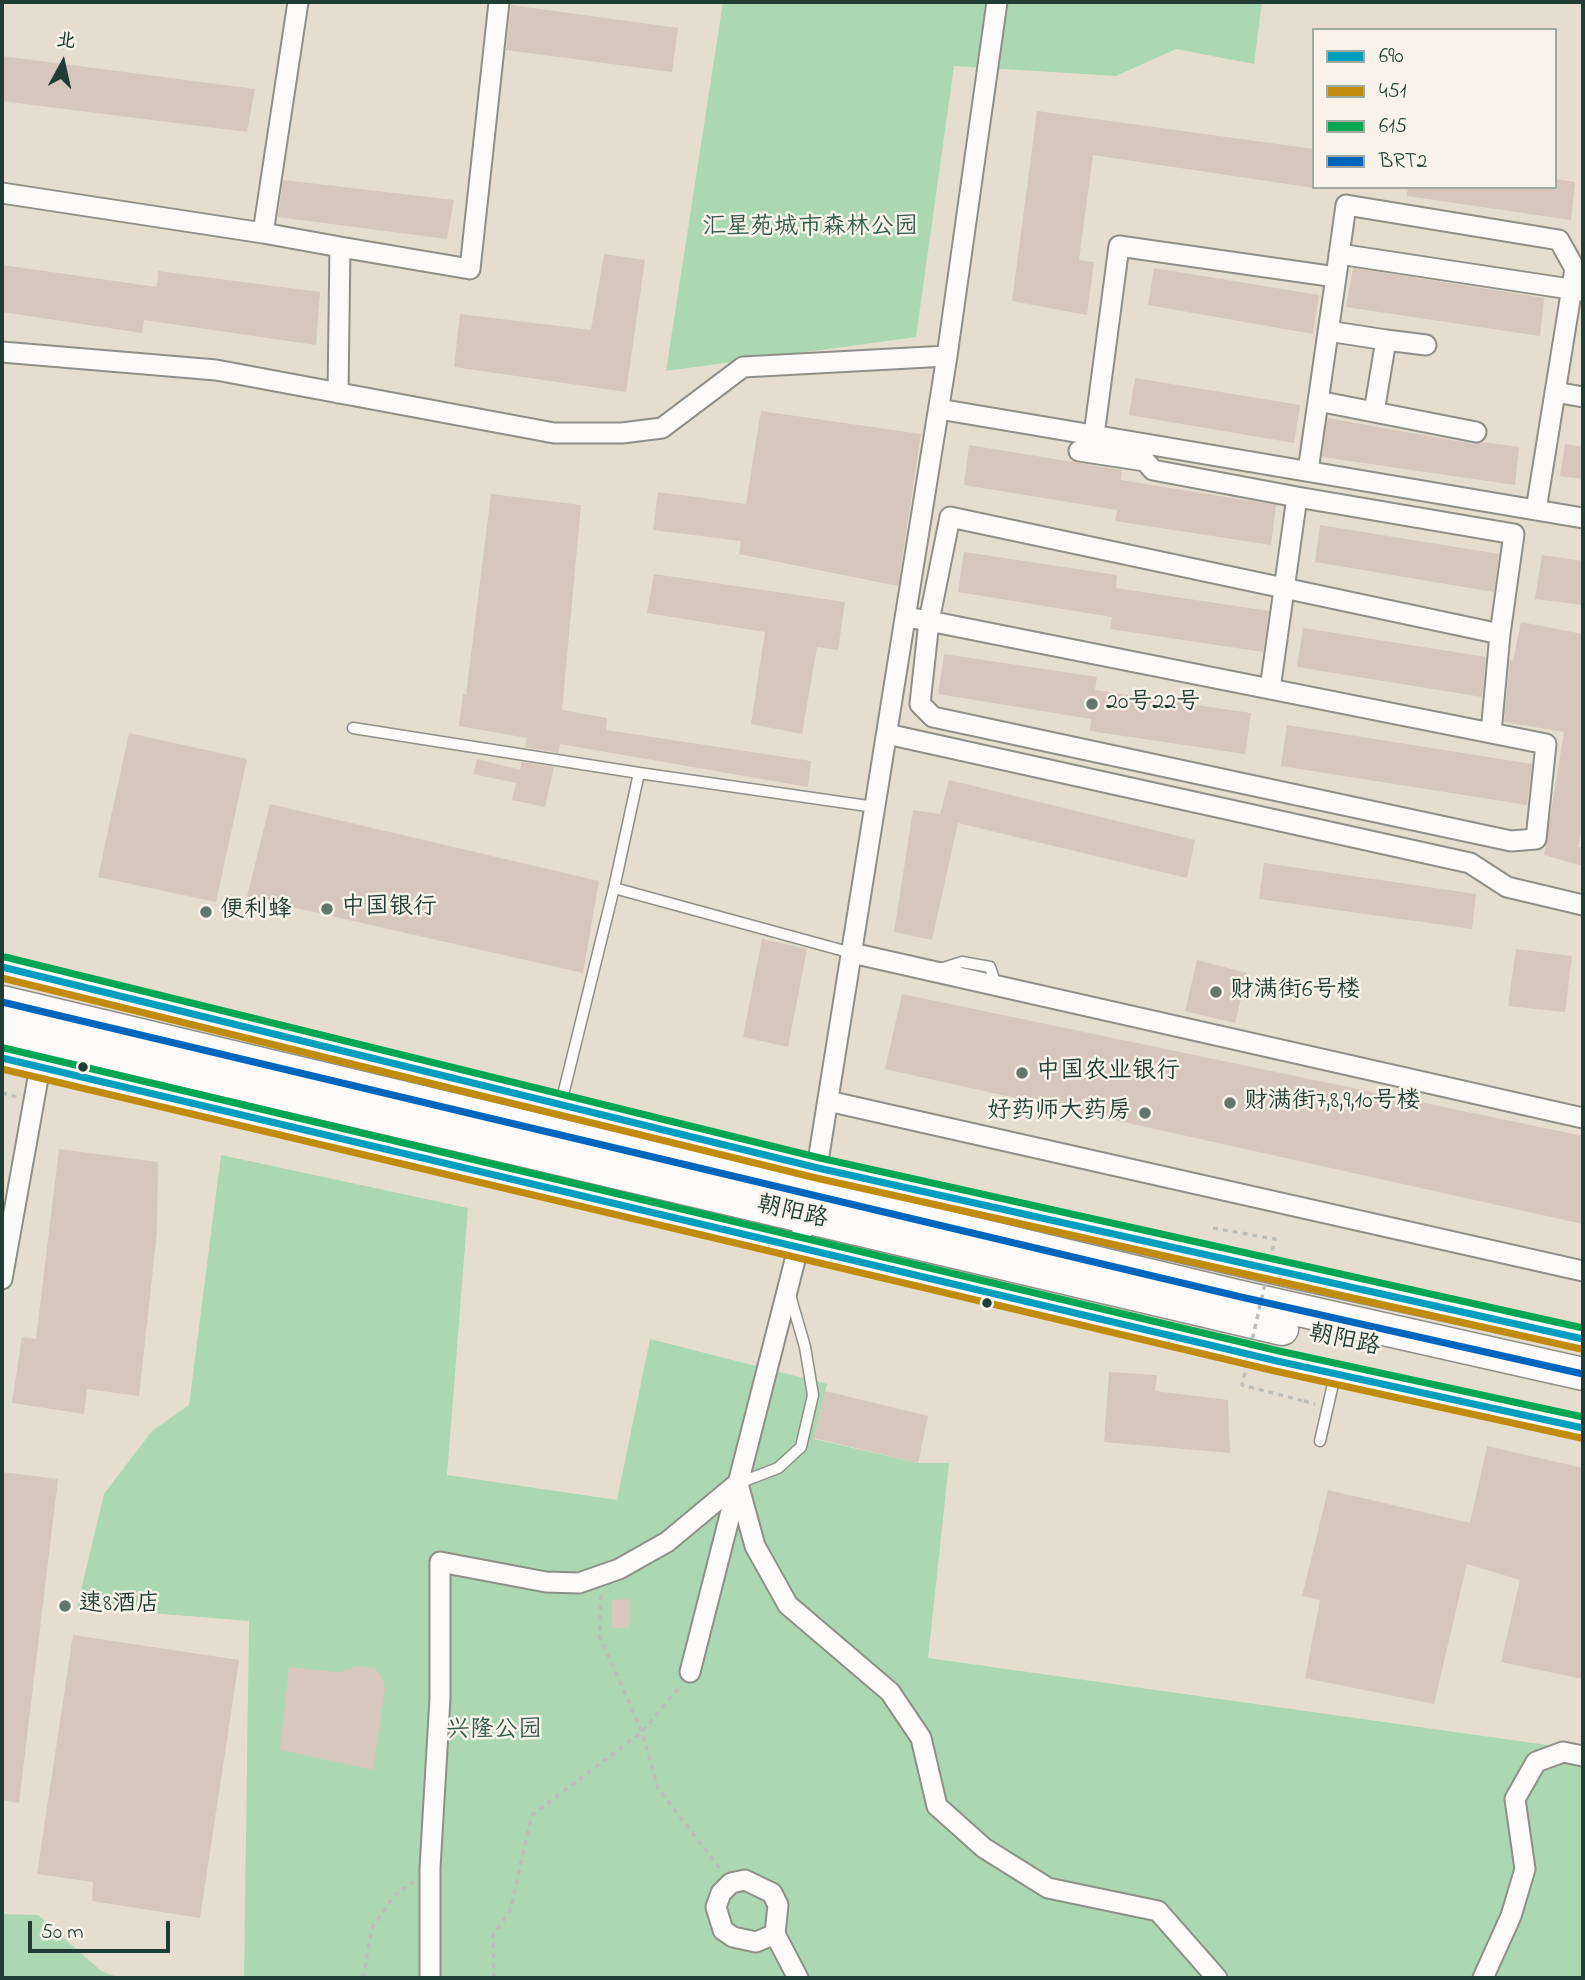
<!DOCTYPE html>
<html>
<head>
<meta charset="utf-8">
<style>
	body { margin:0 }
	#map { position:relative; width:1585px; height:1980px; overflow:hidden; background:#e5decf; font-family:"Indie Flower","LXGW WenKai TC",sans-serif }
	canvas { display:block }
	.frame { position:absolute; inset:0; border:4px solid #1f3d34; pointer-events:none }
	.legend { position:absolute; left:1312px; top:28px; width:245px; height:161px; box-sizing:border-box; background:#f7f3e8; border:2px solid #a1aaa0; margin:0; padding:9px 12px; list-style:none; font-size:21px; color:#1f3d34 }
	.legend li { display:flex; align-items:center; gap:14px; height:35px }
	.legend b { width:35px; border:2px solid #a1aaa0 }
	.north { position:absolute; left:28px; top:28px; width:70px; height:70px; -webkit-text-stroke:5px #f7f3e8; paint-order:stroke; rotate:8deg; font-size:19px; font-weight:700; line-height:28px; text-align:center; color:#1f3d34 }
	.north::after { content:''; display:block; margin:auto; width:24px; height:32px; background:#1f3d34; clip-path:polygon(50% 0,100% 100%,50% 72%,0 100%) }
	.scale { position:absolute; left:28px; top:1921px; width:142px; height:32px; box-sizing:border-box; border:4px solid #1f3d34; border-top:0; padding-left:9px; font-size:21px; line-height:24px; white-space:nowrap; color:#1f3d34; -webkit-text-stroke:5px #f7f3e8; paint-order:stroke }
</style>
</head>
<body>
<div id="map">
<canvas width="1585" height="1980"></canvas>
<div class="frame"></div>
<ul class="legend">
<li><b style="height:9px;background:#039ebf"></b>690</li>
<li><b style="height:9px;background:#c18c0d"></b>451</li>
<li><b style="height:9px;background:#00a651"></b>615</li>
<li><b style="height:9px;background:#0065bd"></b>BRT2</li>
</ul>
<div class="north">北</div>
<div class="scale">50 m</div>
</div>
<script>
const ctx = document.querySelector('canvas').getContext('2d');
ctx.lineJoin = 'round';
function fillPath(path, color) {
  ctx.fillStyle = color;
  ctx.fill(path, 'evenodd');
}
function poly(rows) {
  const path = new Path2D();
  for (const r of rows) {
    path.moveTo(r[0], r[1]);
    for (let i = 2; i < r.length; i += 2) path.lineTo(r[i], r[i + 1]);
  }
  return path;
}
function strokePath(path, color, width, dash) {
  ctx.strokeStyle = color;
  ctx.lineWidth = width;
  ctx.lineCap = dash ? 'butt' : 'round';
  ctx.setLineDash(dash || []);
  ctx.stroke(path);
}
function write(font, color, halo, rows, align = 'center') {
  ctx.font = font + ' "Indie Flower","LXGW WenKai TC",sans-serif';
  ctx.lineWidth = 5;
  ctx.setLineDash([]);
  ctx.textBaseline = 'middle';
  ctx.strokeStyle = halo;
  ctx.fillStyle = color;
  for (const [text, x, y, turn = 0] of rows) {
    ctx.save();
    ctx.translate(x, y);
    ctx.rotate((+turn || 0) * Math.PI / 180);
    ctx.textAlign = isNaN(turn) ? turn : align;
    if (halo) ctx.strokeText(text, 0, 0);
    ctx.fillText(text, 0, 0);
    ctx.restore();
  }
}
fillPath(poly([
	[723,2,1262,2,1254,64,1176,49,1116,76,954,66,916,337,666,371],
	[221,1155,468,1208,447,1475,617,1500,650,1339,827,1384,814,1439,918,1463,949,1463,928,1658,1583,1750,1583,1978,244,1978,249,1621,77,1607,104,1494,152,1431,189,1405],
	[2,1914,38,1915,101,1971,120,1978,2,1978]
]), '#abd8b2');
fillPath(poly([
	[511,5,678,28,672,72,506,50],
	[2,56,255,89,247,132,2,101],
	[1037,111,1314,149,1314,188,1093,155,1079,260,1094,262,1087,315,1012,301],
	[1555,179,1575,182,1571,220,1407,196,1408,187,1555,187],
	[283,180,454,200,447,239,278,217],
	[604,254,645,260,626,392,454,367,460,314,591,330],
	[2,265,157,287,158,271,320,292,316,345,144,320,142,333,2,312],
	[1154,268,1319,295,1313,334,1148,305],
	[1353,268,1544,298,1540,336,1346,307],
	[1135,378,1300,405,1294,443,1129,415],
	[761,411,921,434,898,586,739,554,741,541,653,530,658,492,746,504],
	[1328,418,1474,444,1483,442,1519,447,1515,485,1322,457],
	[1565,444,1583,447,1583,479,1560,476],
	[969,445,1122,470,1121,480,1276,505,1271,545,1115,521,1117,510,964,485],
	[491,494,581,505,562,710,607,718,606,730,811,761,808,787,560,744,558,753,525,747,527,738,459,726,463,694,466,695],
	[1320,525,1499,554,1494,592,1315,562],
	[964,552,1117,575,1116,588,1269,611,1263,652,1110,629,1112,617,958,592],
	[1542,555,1583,561,1583,605,1535,599],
	[654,574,845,602,838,650,817,647,802,734,751,724,765,632,647,613],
	[1521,622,1583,634,1583,821,1578,847,1583,848,1583,866,1544,855,1564,732,1504,722,1510,660,1513,661],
	[1303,628,1486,657,1482,697,1297,667],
	[944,654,1097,677,1095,690,1251,713,1245,754,1090,731,1091,719,938,694],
	[1287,725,1532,764,1527,805,1281,766],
	[129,733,247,759,216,902,98,877],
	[477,759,520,770,522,762,554,767,545,807,512,800,516,783,473,774],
	[949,780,1195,840,1187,878,958,823,932,940,894,932,913,810,940,814],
	[270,804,599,881,583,973,247,897],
	[1264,863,1476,894,1472,929,1259,899],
	[762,939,807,949,788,1047,743,1037],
	[1516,949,1572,956,1565,1012,1508,1006],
	[1197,960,1247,973,1235,1023,1185,1011],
	[902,994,1583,1136,1583,1224,885,1069],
	[59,1149,158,1162,157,1232,139,1396,87,1389,84,1414,12,1403,22,1337,36,1339],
	[1109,1372,1157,1375,1155,1391,1228,1400,1230,1453,1104,1442],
	[825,1391,928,1416,918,1463,814,1438],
	[1487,1446,1583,1468,1583,1679,1501,1662,1520,1580,1467,1564,1434,1704,1305,1678,1320,1600,1302,1596,1328,1490,1470,1523],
	[2,1472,58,1479,19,1803,2,1800],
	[630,1599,630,1628,612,1628,612,1600],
	[73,1635,239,1660,200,1918,92,1901,93,1882,37,1874],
	[357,1666,373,1668,381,1675,385,1689,373,1770,280,1750,289,1667,339,1672]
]), '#d6c6bb');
const service = poly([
	[353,728,639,773],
	[852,953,614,888,639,773,875,807],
	[940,969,962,962,990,967,996,985],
	[561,1103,614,888],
	[1320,1441,1335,1375],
	[739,1483,778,1468,801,1447,813,1395,805,1347,790,1295]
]);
const minor = poly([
	[298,2,263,233,340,247,338,393],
	[2,193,263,233],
	[340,247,470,269,499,2],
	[1339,254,1583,291],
	[1336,277,1346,205,1559,240,1575,269,1536,510],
	[1386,340,1426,345],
	[2,352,216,370,554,433,622,433,662,428,743,367,947,356],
	[1555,392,1583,397],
	[1318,401,1374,412,1386,340,1328,331],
	[939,409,1583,518],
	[1374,412,1476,432],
	[1094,435,1119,246,1336,277,1308,471],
	[1079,451,1145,461,1153,470,1297,497,1270,689],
	[1297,497,1514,534,1500,634],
	[906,617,929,621,1491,733,1546,744,1536,839,1511,841,933,717,920,704,929,621,950,517,1500,634,1491,733],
	[887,734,1470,863,1507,887,1583,905],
	[852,953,1583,1118],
	[828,1101,1583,1271],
	[815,1180,947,356,997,2],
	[2,1279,40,1067],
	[738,1484,755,1546,788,1605,890,1692,921,1738,937,1806,984,1848,1048,1888,1158,1911,1217,1978],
	[690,1672,808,1209],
	[775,1934,756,1942,733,1937,723,1930,716,1907,721,1893,731,1883,745,1880,772,1893,778,1905,775,1934,798,1978],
	[430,1978,430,1868,440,1698,440,1562,546,1582,579,1583,619,1569,667,1542,738,1483],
	[1483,1978,1511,1916,1525,1869,1515,1799,1536,1762,1563,1752,1583,1756]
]);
const tertiary = poly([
	[2,967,818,1168,1296,1277,1583,1339],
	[2,1058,1277,1361,1583,1428]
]);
const trunk = poly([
	[2,1002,1241,1297,1583,1374],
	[2,1028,1282,1329]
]);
strokePath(service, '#8e8f86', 13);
strokePath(minor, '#8e8f86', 23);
strokePath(tertiary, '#8e8f86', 26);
strokePath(trunk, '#8e8f86', 35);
strokePath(poly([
	[2,1093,17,1097],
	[1304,1401,1315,1404],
	[601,1595,600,1637,642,1732,658,1788,721,1870],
	[363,1978,372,1928,394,1896,413,1882],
	[494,1978,493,1935,510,1911,532,1815,642,1732,681,1685]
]), '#bcbebb', 3.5, [5, 5]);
strokePath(service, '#fbfaf8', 10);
strokePath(minor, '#fbfaf8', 19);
strokePath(tertiary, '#fbfaf8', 23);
strokePath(trunk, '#fbfaf8', 32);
strokePath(poly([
	[1213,1228,1275,1239,1242,1385,1304,1401]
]), '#bcbebb', 3.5, [5, 5]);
strokePath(poly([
	[2,967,818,1168,1583,1339],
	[2,1058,1277,1361,1583,1428]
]), '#039ebf', 7);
strokePath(poly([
	[2,978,816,1178,1581,1349],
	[2,1069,1275,1371,1581,1438]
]), '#c18c0d', 7);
strokePath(poly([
	[5,957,820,1158,1583,1328],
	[4,1048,1279,1351,1583,1417]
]), '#00a651', 7);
strokePath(poly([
	[2,1002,1241,1297,1583,1374]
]), '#0065bd', 7);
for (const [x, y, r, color] of [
	[1092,704,7,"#64756a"],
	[327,909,7,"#64756a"],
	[206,912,7,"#64756a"],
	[1216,992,7,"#64756a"],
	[83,1067,6,"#1f3d34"],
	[1022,1073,7,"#64756a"],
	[1230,1103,7,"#64756a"],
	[1145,1113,7,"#64756a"],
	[987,1303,6,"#1f3d34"],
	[65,1606,7,"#64756a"]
]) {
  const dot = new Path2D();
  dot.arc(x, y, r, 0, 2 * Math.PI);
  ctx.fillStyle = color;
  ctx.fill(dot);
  strokePath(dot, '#f7f3e8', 2.5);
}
write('24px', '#315b48', '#f7f3e8', [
	["汇星苑城市森林公园",810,229],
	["兴隆公园",494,1732]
]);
write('24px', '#1f3d34', '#f7f3e8', [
	["20号22号",1106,704],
	["中国银行",341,909],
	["便利蜂",220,912],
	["财满街6号楼",1230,992],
	["中国农业银行",1036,1073],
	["财满街7,8,9,10号楼",1244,1103],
	["好药师大药房",1131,1113,"right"],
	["速8酒店",79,1606]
], 'left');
write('24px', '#1f3d34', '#f7f3e8', [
	["朝阳路",792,1214,13],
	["朝阳路",1344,1342,12]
]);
</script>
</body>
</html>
